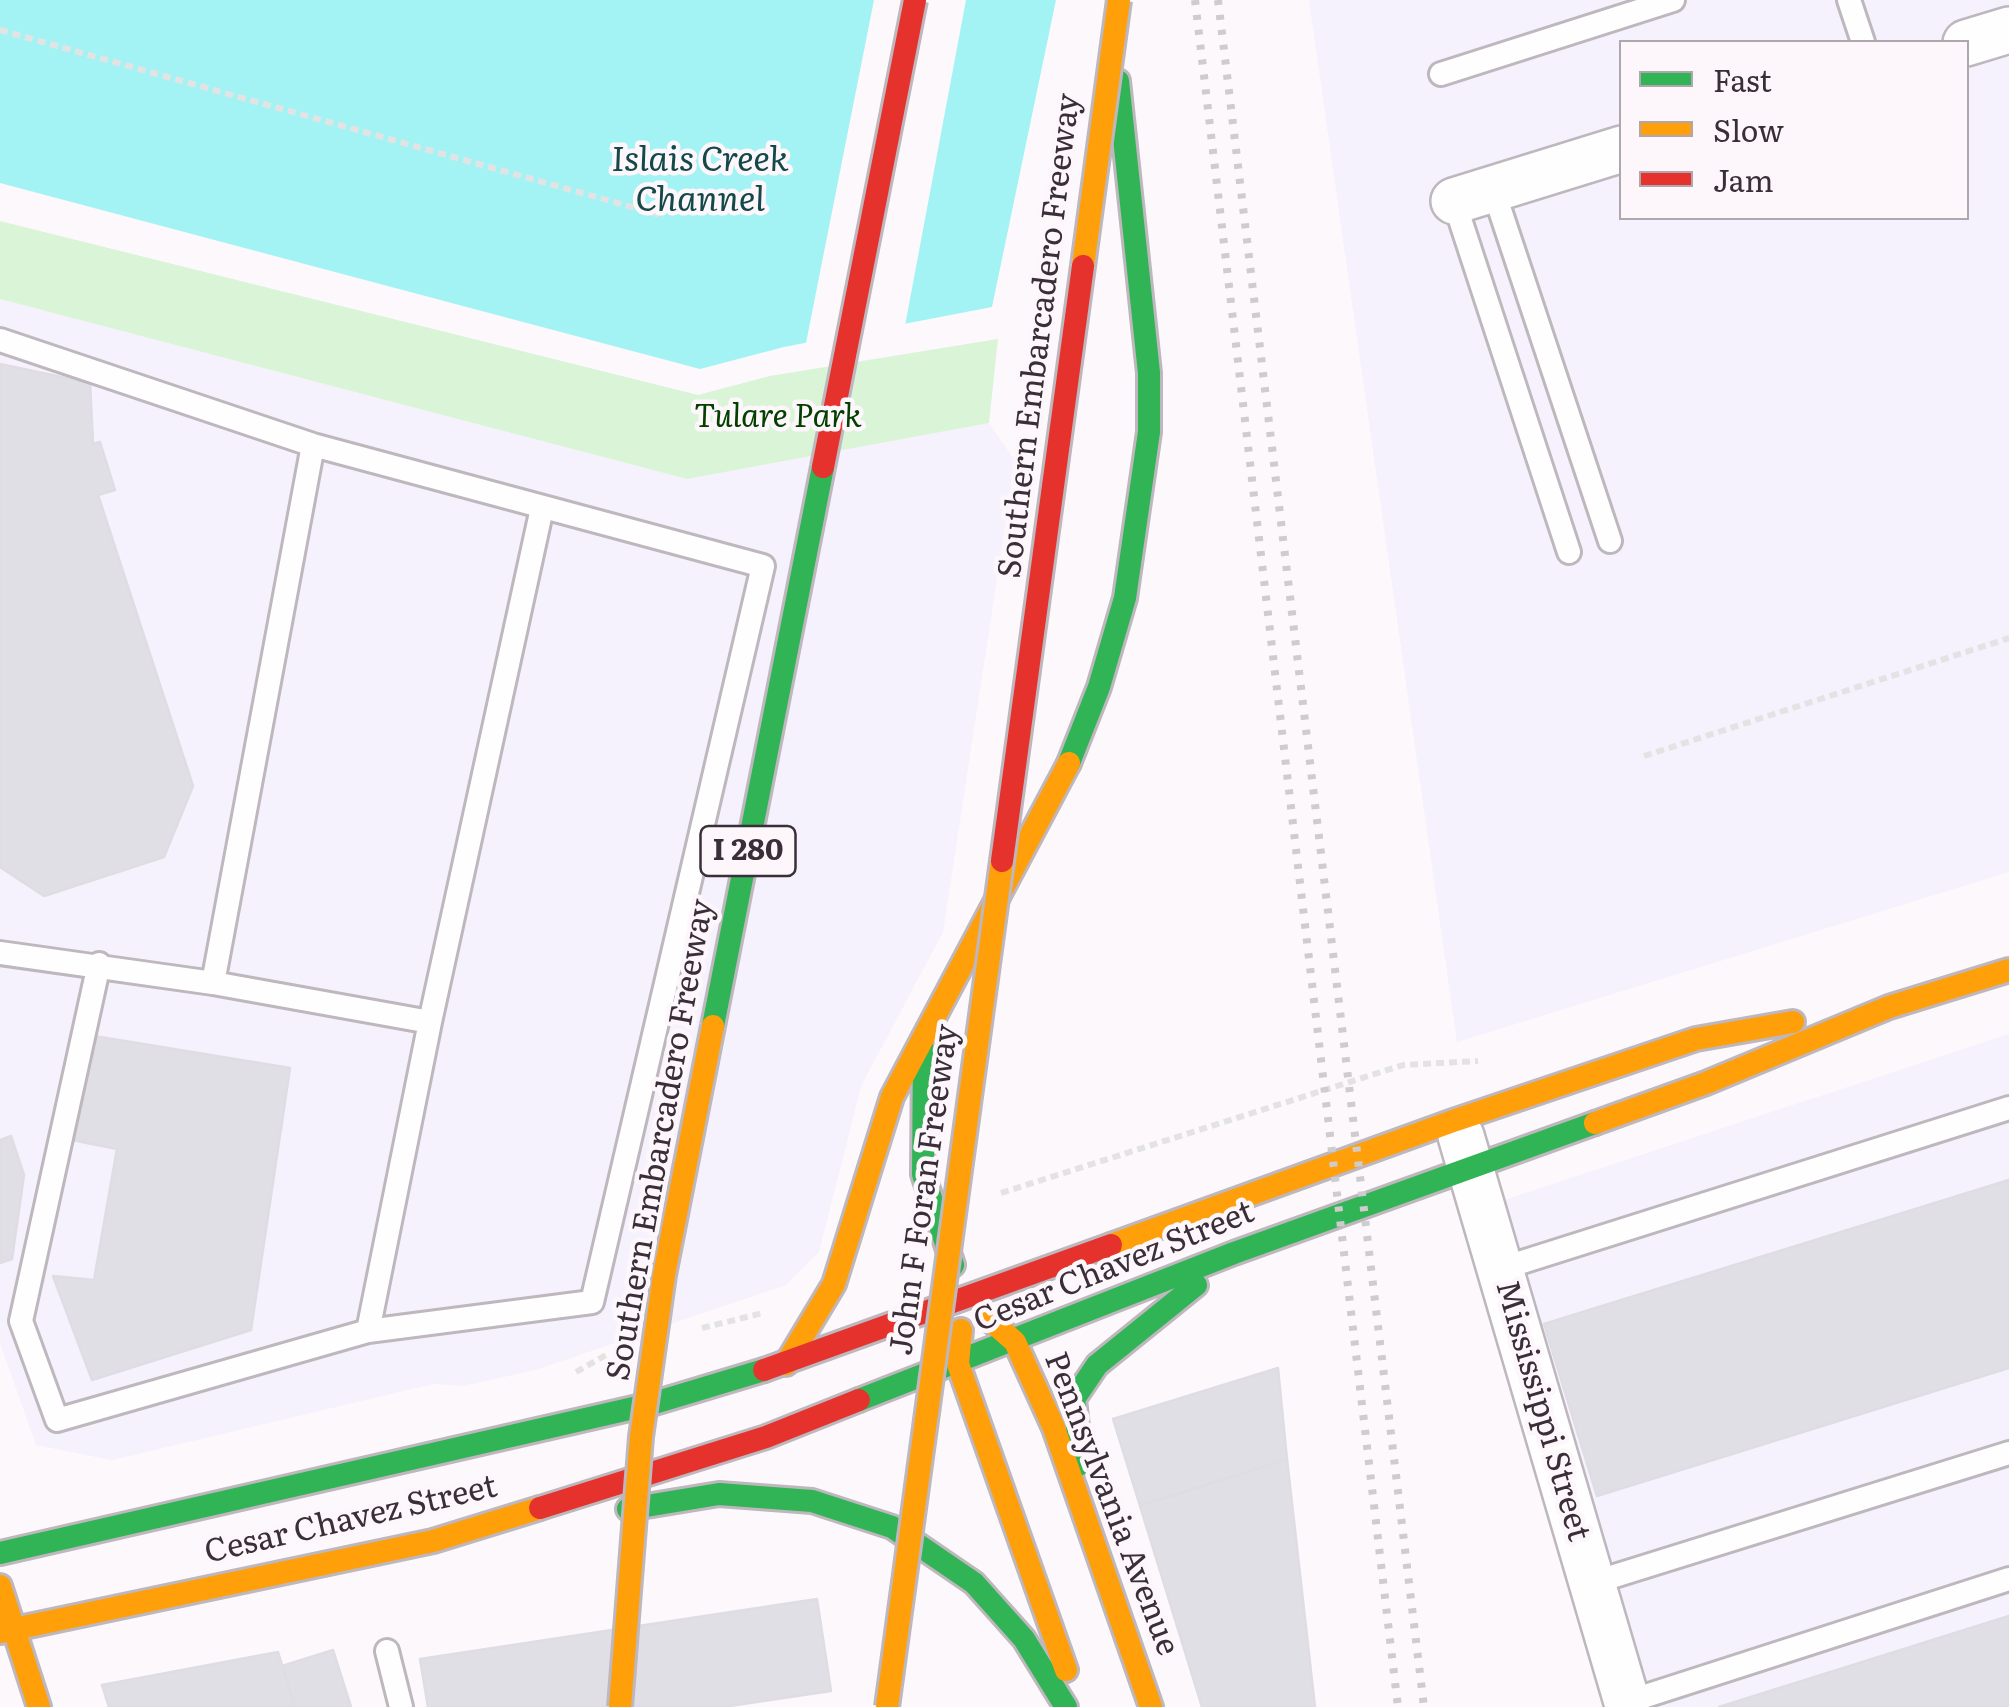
<!DOCTYPE html>
<html>
<head>
<meta charset="utf-8">
<style>
	body { margin:0 }
	#map { position:relative; width:2009px; height:1707px; overflow:hidden; background:#fcf8fb; font-family:Literata,serif }
	canvas { display:block }
	.legend { position:absolute; left:1619px; top:40px; width:350px; height:180px; box-sizing:border-box; background:#fdf7fc; border:2px solid #afa7ae; margin:0; padding:12px 18px; list-style:none; font-size:30px; color:#3a2f39 }
	.legend li { display:flex; align-items:center; gap:20px; height:50px }
	.legend b { width:50px; border:2px solid #afa7ae }
</style>
</head>
<body>
<div id="map">
<canvas width="2009" height="1707"></canvas>
<ul class="legend">
<li><b style="height:12px;background:#30b455"></b>Fast</li>
<li><b style="height:12px;background:#ff9f0a"></b>Slow</li>
<li><b style="height:12px;background:#e5322d"></b>Jam</li>
</ul>
</div>
<script>
const ctx = document.querySelector('canvas').getContext('2d');
ctx.lineJoin = 'round';
function fillPath(path, color) {
  ctx.fillStyle = color;
  ctx.fill(path, 'evenodd');
}
function poly(rows) {
  const path = new Path2D();
  for (const r of rows) {
    path.moveTo(r[0], r[1]);
    for (let i = 2; i < r.length; i += 2) path.lineTo(r[i], r[i + 1]);
  }
  return path;
}
function strokePath(path, color, width, dash) {
  ctx.strokeStyle = color;
  ctx.lineWidth = width;
  ctx.lineCap = dash ? 'butt' : 'round';
  ctx.setLineDash(dash || []);
  ctx.stroke(path);
}
function write(font, color, halo, rows, align = 'center') {
  ctx.font = font + ' Literata,serif';
  ctx.lineWidth = 9;
  ctx.setLineDash([]);
  ctx.textBaseline = 'middle';
  ctx.strokeStyle = halo;
  ctx.fillStyle = color;
  for (const [text, x, y, turn = 0] of rows) {
    ctx.save();
    ctx.translate(x, y);
    ctx.rotate((+turn || 0) * Math.PI / 180);
    ctx.textAlign = isNaN(turn) ? turn : align;
    if (halo) ctx.strokeText(text, 0, 0);
    ctx.fillText(text, 0, 0);
    ctx.restore();
  }
}
fillPath(poly([
	[1309,0,2009,0,2009,872,1457,1042],
	[1622,42,1966,42,1966,218,1622,218],
	[0,299,687,479,989,423,1015,461,943,932,861,1086,819,1252,786,1285,535,1370,463,1386,433,1384,112,1460,36,1445,0,1343],
	[2009,1034,2009,1707,1629,1707,1492,1204]
]), '#f5f1fd');
fillPath(poly([
	[0,221,698,395,770,376,998,339,989,423,687,479,0,299]
]), '#d9f4d6');
fillPath(poly([
	[0,0,1056,0,992,307,784,347,700,369,0,183]
]), '#a3f3f5');
fillPath(poly([
	[874,0,966,0,904,331,805,348]
]), '#fcf8fb');
const building = poly([
	[0,364,90,383,93,444,100,442,115,490,98,495,193,786,164,857,44,896,0,867,0,364],
	[88,1035,290,1068,251,1330,92,1380,53,1276,94,1280,117,1149,72,1140,88,1035],
	[11,1136,24,1175,12,1259,0,1263,0,1140,11,1136],
	[2009,1180,2009,1368,1597,1496,1544,1324,2009,1180],
	[1278,1368,1287,1459,1140,1506,1113,1419,1278,1368],
	[1287,1459,1315,1707,1202,1707,1140,1506,1287,1459],
	[817,1599,831,1691,723,1707,428,1707,420,1659,817,1599],
	[2009,1616,2009,1707,1719,1707,2009,1616],
	[333,1650,351,1707,295,1707,282,1666,333,1650],
	[278,1652,295,1707,109,1707,102,1685,278,1652]
]);
fillPath(building, '#e1dfe6');
strokePath(building, '#dfdce4', 2.5);
const lane = poly([
	[1849,0,1863,42],
	[1441,74,1673,0],
	[1493,189,1610,541],
	[1454,201,1569,552],
	[0,340,313,445,763,566,592,1302,368,1331,57,1420,21,1321,99,964],
	[0,953,213,983,313,445],
	[213,983,430,1022],
	[1500,1269,2009,1108],
	[368,1331,430,1022,542,508],
	[1592,1583,2009,1453],
	[387,1651,401,1707],
	[1628,1707,1627,1702,2009,1579]
]);
const street = poly([
	[1966,43,2009,30],
	[1454,201,1622,149],
	[1461,1136,1627,1702]
]);
const fast = poly([
	[1069,763,1099,687,1125,598,1149,432,1149,373,1118,81],
	[924,1051,923,1174,953,1265],
	[859,1400,1234,1253,1595,1123],
	[1081,1464,1074,1399,1097,1365,1196,1285],
	[628,1509,719,1494,812,1501,892,1527,974,1583,1024,1639,1066,1707],
	[0,1553,651,1404,764,1370]
]);
const slow = poly([
	[1595,1123,1706,1083,1889,1007,2009,970],
	[1111,1245,1456,1120,1696,1039,1793,1022],
	[989,1319,1015,1342,1054,1428,1151,1707],
	[961,1330,958,1364,1066,1670],
	[786,1364,834,1284,892,1097,1069,763],
	[0,1586,39,1707],
	[0,1632,433,1541,540,1508]
]);
const jam = poly([
	[764,1370,1111,1245],
	[540,1508,766,1437,859,1400]
]);
strokePath(lane, '#beb7bd', 28);
strokePath(street, '#beb7bd', 50);
strokePath(fast, '#beb7bd', 28);
strokePath(slow, '#beb7bd', 28);
strokePath(jam, '#beb7bd', 28);
strokePath(poly([
	[0,30,664,216],
	[1644,756,2009,638],
	[1001,1193,1403,1065,1478,1061],
	[702,1328,763,1313],
	[576,1372,608,1354]
]), '#e4e3e4', 6, [8, 5]);
strokePath(lane, '#fffefe', 22);
strokePath(street, '#fffefe', 45);
strokePath(fast, '#30b455', 22);
strokePath(slow, '#ff9f0a', 22);
strokePath(jam, '#e5322d', 22);
strokePath(poly([
	[1195,0,1398,1707],
	[1218,0,1424,1707]
]), '#ceccce', 8, [5, 10]);
const fastBridge = poly([
	[713,1026,823,467]
]);
const slowBridge = poly([
	[1083,266,1119,0],
	[620,1707,641,1437,664,1275,713,1026],
	[887,1707,1002,861]
]);
const jamBridge = poly([
	[823,467,915,0],
	[1002,861,1083,266]
]);
strokePath(fastBridge, '#beb7bd', 28, []);
strokePath(slowBridge, '#beb7bd', 28, []);
strokePath(jamBridge, '#beb7bd', 28, []);
strokePath(fastBridge, '#30b455', 22);
strokePath(slowBridge, '#ff9f0a', 22);
strokePath(jamBridge, '#e5322d', 22);
for (const [x, y, w] of [
	[748,851,95]
]) {
  const box = new Path2D();
  box.roundRect(x - w / 2, y - 25, w, 50, 8);
  ctx.fillStyle = '#fdf7fc';
  ctx.fill(box);
  strokePath(box, '#3a2f39', 2.5);
}
write('bold 30px', '#3a2f39', null, [
	["I 280",748,851]
]);
write('32px', '#3a2f39', '#fdf7fc', [
	["Southern Embarcadero Freeway",1040,336,-83],
	["Southern Embarcadero Freeway",661,1140,-80],
	["John F Foran Freeway",925,1190,-82],
	["Cesar Chavez Street",1114,1267,-22],
	["Mississippi Street",1542,1411,74],
	["Pennsylvania Avenue",1111,1504,69],
	["Cesar Chavez Street",351,1520,-13]
]);
write('italic 32px', '#044000', '#fdf7fc', [
	["Tulare Park",778,418]
]);
write('italic 35px', '#14494a', '#fdf7fc', [
	["Islais Creek",700,161],
	["Channel",700,201]
]);
</script>
</body>
</html>
